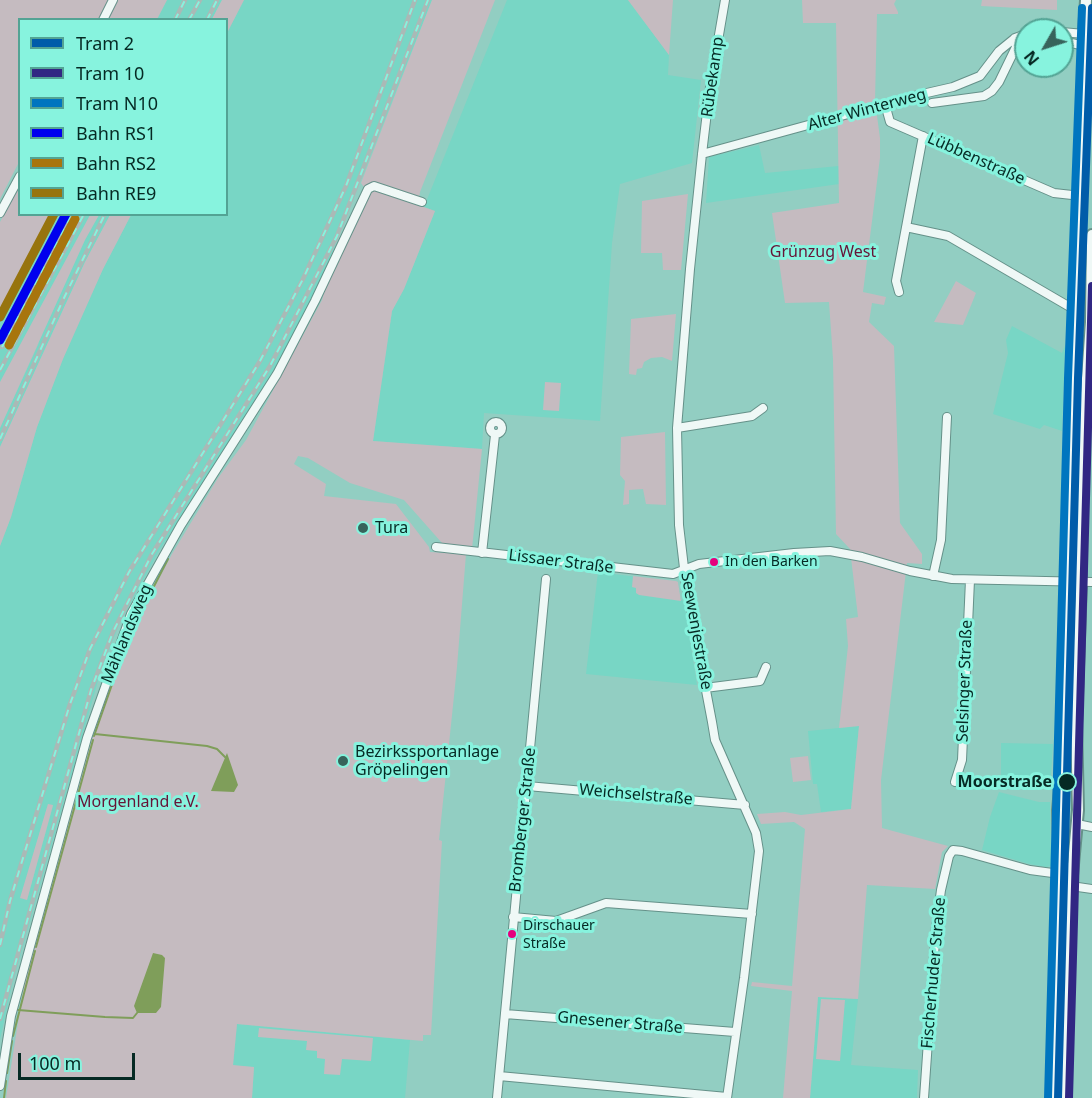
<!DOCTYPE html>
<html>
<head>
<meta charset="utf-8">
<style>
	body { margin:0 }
	#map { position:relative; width:1092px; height:1098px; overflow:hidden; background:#92cec2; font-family:"Noto Sans",sans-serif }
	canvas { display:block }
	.legend { position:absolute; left:18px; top:18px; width:210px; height:198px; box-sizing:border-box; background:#87f3de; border:2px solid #53a394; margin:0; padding:8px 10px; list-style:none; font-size:18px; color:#062a24 }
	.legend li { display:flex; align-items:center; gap:12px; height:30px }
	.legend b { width:30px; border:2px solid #53a394 }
	.north { position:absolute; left:1014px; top:18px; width:60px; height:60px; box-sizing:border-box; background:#87f3de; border:2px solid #53a394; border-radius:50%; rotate:231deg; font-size:16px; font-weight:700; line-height:24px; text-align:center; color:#062a24 }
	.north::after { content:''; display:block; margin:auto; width:21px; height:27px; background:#37635b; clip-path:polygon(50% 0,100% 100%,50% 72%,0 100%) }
	.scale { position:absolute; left:18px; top:1053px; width:117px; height:27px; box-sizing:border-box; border:3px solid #062a24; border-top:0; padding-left:8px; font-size:18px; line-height:21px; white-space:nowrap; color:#062a24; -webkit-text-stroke:4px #87f3de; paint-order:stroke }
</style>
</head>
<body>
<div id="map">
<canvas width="1092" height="1098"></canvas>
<ul class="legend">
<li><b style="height:8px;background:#005ca9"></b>Tram 2</li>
<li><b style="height:8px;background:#312783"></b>Tram 10</li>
<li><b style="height:8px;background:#0075bf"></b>Tram N10</li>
<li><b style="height:8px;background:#00e"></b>Bahn RS1</li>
<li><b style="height:8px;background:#a8750d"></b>Bahn RS2</li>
<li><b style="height:8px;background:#97740e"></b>Bahn RE9</li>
</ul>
<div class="north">N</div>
<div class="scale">100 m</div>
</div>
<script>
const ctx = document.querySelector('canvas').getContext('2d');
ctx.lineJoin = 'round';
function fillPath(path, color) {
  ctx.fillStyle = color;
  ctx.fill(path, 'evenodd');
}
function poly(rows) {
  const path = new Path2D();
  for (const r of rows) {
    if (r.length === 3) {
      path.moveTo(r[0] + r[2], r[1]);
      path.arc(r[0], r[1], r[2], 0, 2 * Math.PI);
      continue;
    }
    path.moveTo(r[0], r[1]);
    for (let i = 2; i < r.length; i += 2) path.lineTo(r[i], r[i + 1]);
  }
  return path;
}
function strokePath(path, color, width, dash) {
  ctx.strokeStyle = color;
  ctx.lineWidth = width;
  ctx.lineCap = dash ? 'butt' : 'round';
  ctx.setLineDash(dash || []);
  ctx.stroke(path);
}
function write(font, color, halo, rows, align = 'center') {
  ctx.font = font + ' "Noto Sans",sans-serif';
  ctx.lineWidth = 6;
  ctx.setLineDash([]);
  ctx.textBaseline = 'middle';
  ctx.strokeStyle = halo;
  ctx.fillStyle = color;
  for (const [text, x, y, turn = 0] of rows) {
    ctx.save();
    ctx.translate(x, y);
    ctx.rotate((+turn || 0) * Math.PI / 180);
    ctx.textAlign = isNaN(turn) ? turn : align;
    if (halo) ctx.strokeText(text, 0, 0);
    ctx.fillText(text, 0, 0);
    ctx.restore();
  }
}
fillPath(poly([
	[167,0,222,0,212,19,157,20],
	[244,0,432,0,315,296,273,377,159,551,119,625,101,670,12,986,0,1040,0,546,11,517,37,427,71,337,103,269,131,215,226,214,227,33],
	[48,804,53,806,27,900,21,897],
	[507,0,628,0,669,55,668,75,701,80,692,163,620,184,612,243,600,421,484,413,482,449,373,441,392,311,404,289,435,211,424,207],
	[759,145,765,173,839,166,839,184,706,203,709,157],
	[53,215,110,215,85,262,0,447,0,428,40,341,0,400,0,315],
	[1012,326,1062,353,1065,346,1062,431,1044,425,1040,429,993,414,1008,353,1006,340],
	[598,572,678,582,681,600,684,601,697,685,586,674],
	[859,726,851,809,821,812,817,784,813,784,808,731],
	[1001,743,1053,744,1050,790,1001,779],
	[999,792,1039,802,1050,802,1051,866,1046,867,1029,864,982,850,990,817],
	[818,997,858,999,851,1065,918,1070,917,1098,810,1098],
	[237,1024,410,1040,405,1098,252,1098,254,1067,233,1066]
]), '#78d6c5');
fillPath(poly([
	[0,0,167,0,157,19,20,20,19,162,0,199],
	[222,0,244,0,227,33,226,20,212,19],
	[432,0,495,0,420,192,418,205,435,211,404,289,392,311,373,441,482,449,472,549,442,543,404,500,350,483,308,458,298,456,294,464,326,484,324,496,396,504,429,547,430,552,466,554,457,667,439,840,442,841,431,1035,423,1035,423,1041,237,1024,233,1065,254,1067,252,1098,6,1098,24,985,91,742,116,666,139,616,172,554,218,478,246,440,322,300,327,281,368,193,361,183],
	[628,0,673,0,669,55],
	[802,0,896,0,894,4,898,12,898,14,877,14,875,101,880,138,880,158,863,292,886,297,884,305,872,303,869,322,894,346,900,523,922,554,922,564,907,563,881,780,882,828,948,846,942,852,935,889,867,885,858,999,818,997,810,1098,783,1098,792,991,751,986,752,982,792,986,805,829,794,822,761,824,757,814,785,812,801,815,851,809,859,726,839,728,848,646,846,619,858,617,850,549,836,534,833,359,829,302,785,303,772,213,839,203,836,23,803,23],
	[982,0,1057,0,1057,10,981,6],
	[19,185,20,214,53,215,0,315,0,222],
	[688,194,681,270,663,270,662,253,641,253,642,201],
	[90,215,99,215,85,240,0,428,0,382],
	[110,215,131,215,103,269,63,359,37,427,11,517,0,546,0,447,85,262],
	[956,281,976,293,963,325,934,322],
	[676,314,672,361,662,357,651,358,644,362,642,368,637,369,636,375,629,374,631,319],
	[545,382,561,383,559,411,543,410],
	[665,432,666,505,646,504,643,489,629,490,629,504,623,505,625,481,620,475,621,437],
	[633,576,676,581,678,582,681,601,639,595,636,593,636,588,632,587],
	[808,756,811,780,793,782,790,758],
	[48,804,53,805,27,900,20,898],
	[821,999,845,1000,840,1061,816,1059],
	[259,1028,373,1038,371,1061,342,1059,340,1075,324,1074,325,1059,317,1058,317,1051,306,1050,307,1041,258,1037]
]), '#c5bbc0');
fillPath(poly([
	[227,753,238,785,234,792,211,791],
	[153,953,162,955,165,958,161,1007,156,1013,137,1013,134,1006]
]), '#7f9e5a');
strokePath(poly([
	[95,734,207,746,217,749,225,757],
	[94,736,130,633,168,559],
	[36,947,93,740],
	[18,1010,105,1017,133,1018,137,1013],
	[13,1036,35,951],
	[7,1073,12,1041],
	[4,1098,6,1081]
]), '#7f9e5a', 2);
const minor = poly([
	[725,0,710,87,702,154,690,269,677,428,679,525,686,585,712,722,715,740,756,833,759,851,744,978,727,1098],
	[103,20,113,0],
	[1046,30,1048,30],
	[1062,32,1084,34,1092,38],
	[1062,41,1085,46,1092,43],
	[932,103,984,96,992,91,999,82,1016,47,1015,38],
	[885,104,890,122,1054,193,1081,196],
	[702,154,918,95,953,87,980,76,999,51,1015,38,1026,34],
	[0,213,20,176],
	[906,227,948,236,1075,310],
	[899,292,896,281,923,136],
	[496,428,6],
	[677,428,752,416,763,408],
	[436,547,673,574,699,564,794,553,830,551,862,557,910,571,952,579,1092,582],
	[482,553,495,435],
	[933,576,941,540,947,417],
	[705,688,760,681,766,667],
	[955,782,962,760,970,580],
	[527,786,745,805],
	[1077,824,1092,827],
	[1071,886,1092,889],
	[513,917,556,921,606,903,752,914],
	[505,1014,735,1032],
	[499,1076,727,1097],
	[0,1086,11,1016,87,738,131,614,181,525,277,374,315,301,368,189,374,186,422,202],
	[497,1098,546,579],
	[924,1098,936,927,941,890,949,856,953,850,962,851,1030,870,1060,874]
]);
const secondary = poly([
	[1055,1098,1060,874,1058,810,1066,726,1075,310,1086,67,1084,34,1086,0],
	[1065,1098,1071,886,1078,810,1076,723,1081,582,1080,559,1083,435,1091,322,1092,235]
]);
strokePath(minor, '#659189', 10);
strokePath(secondary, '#659189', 14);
strokePath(minor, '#eff8f6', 8);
strokePath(secondary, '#eff8f6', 10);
const rail = poly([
	[175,20,185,0],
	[189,20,200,0],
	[207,20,217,0],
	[2,347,72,214],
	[0,370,84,214],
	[0,439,63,300,105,214],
	[0,945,10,901,23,858,70,704,90,649,129,572,260,361,303,279,346,186,415,0],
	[0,1019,91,690,113,632,152,554,270,366,337,236,428,0]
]);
strokePath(rail, '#aab9b6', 4.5);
strokePath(rail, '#87f3de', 2, [7]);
strokePath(poly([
	[0,340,66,214]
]), '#00e', 9);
strokePath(poly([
	[9,345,75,219]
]), '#a8750d', 9);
strokePath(poly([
	[0,317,54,214]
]), '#97740e', 9);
strokePath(poly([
	[1058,1098,1078,378,1092,8]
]), '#005ca9', 8);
strokePath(poly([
	[1069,1098,1092,286]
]), '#312783', 8);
strokePath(poly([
	[1048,1098,1068,378,1082,8]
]), '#0075bf', 8);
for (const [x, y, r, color] of [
	[363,528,6,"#37635b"],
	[714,562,5,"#e5007d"],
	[343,761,6,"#37635b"],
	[1067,782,9,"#062a24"],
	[512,934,5,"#e5007d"]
]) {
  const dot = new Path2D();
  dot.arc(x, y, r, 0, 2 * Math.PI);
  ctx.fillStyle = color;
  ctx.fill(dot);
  strokePath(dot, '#87f3de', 2);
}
write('14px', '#062a24', '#87f3de', [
	["In den Barken",725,562],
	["Dirschauer",523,926],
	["Straße",523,944]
], 'left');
write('16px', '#062a24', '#87f3de', [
	["Rübekamp",713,77,-82],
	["Alter Winterweg",867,110,-15],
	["Lübbenstraße",976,159,24],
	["Lissaer Straße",561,562,7],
	["Seewenjestraße",696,631,80],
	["Mählandsweg",127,634,-67],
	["Selsinger Straße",965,681,-88],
	["Weichselstraße",636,795,5],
	["Bromberger Straße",523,820,-84],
	["Fischerhuder Straße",934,973,-85],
	["Gnesener Straße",620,1023,5]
]);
write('16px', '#661437', '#87f3de', [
	["Grünzug West",823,252],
	["Morgenland e.V.",138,802]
]);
write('16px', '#062a24', '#87f3de', [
	["Tura",375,528],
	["Bezirkssportanlage",355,752],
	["Gröpelingen",355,770]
], 'left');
write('bold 16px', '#062a24', '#87f3de', [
	["Moorstraße",1052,782]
], 'right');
</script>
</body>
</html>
